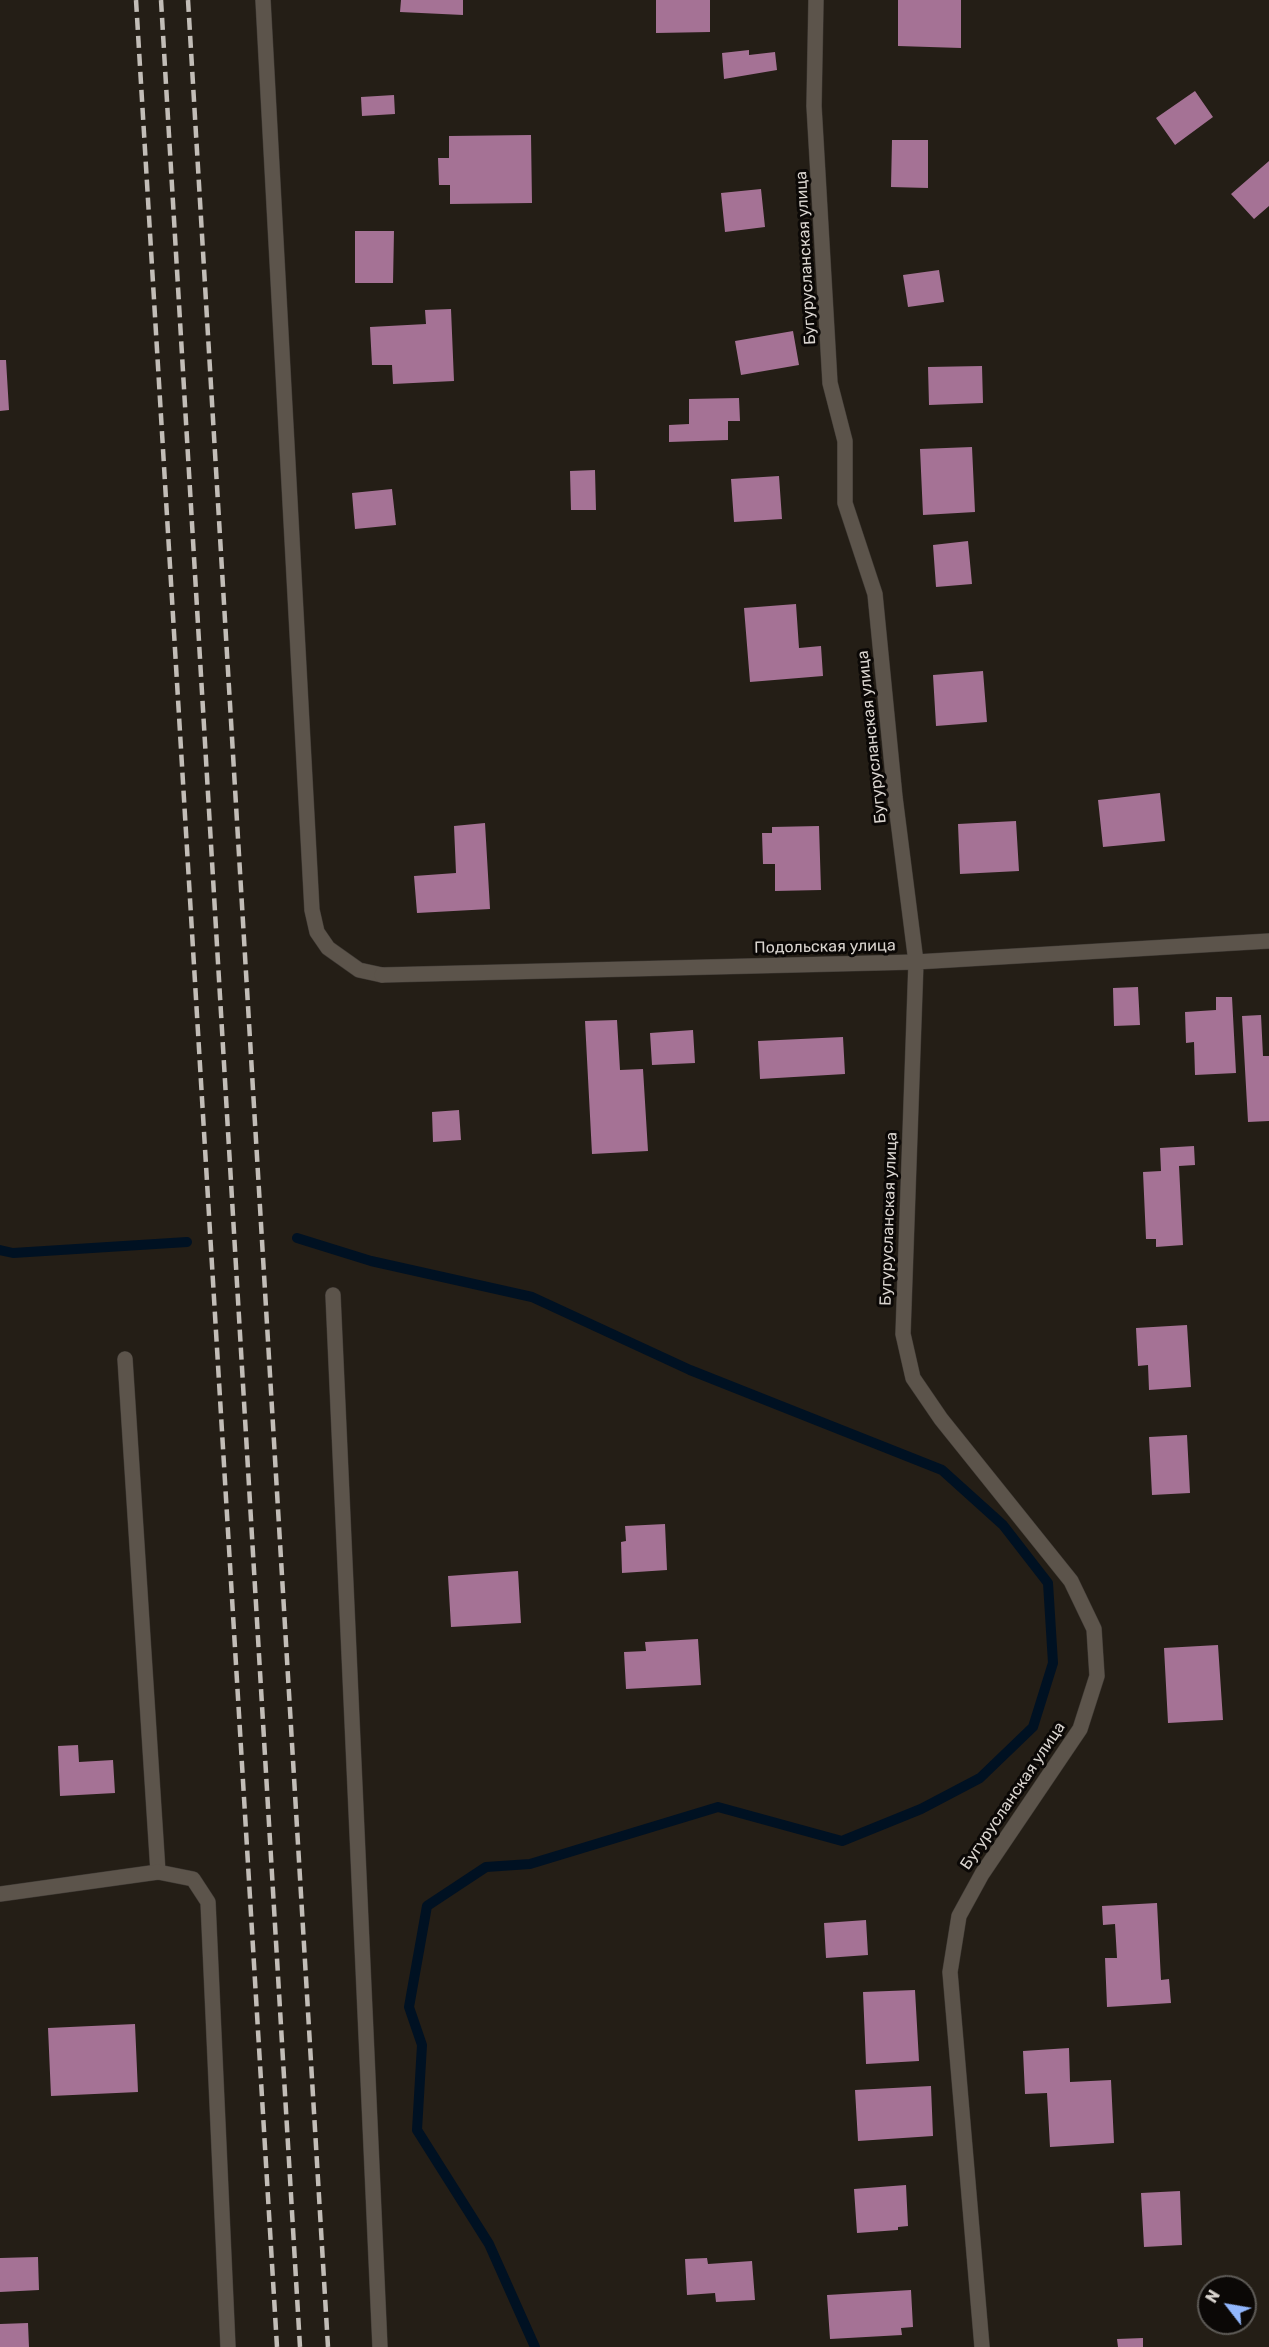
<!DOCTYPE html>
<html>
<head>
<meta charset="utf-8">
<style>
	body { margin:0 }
	#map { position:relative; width:1269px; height:2347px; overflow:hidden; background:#241e16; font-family:Rubik,sans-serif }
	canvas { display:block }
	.north { position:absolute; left:1197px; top:2275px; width:60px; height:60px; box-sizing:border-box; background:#0b0806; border:2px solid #5d5a56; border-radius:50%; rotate:301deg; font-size:16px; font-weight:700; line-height:24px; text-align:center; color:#d9d4cf }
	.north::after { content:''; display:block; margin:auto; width:21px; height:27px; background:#92b7fd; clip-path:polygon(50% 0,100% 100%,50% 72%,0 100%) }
</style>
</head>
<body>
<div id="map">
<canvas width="1269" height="2347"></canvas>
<div class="north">N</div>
</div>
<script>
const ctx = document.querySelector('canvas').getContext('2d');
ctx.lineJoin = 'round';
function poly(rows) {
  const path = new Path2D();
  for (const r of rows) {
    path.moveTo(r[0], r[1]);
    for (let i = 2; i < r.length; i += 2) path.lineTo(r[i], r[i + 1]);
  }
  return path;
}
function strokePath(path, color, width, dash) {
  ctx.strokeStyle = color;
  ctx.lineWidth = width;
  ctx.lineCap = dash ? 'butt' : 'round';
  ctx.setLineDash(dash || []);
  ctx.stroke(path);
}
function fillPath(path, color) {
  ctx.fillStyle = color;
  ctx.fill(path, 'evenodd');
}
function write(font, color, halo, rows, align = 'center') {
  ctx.font = font + ' Rubik,sans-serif';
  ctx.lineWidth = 6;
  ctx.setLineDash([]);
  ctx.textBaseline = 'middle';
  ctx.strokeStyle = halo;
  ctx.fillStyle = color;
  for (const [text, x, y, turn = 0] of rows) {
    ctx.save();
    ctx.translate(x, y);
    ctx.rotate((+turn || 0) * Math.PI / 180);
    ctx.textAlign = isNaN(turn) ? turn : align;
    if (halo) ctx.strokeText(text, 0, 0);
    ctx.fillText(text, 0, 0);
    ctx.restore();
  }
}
strokePath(poly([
	[297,1238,371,1261,532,1297,690,1370,942,1470,1003,1525,1048,1583,1053,1663,1033,1727,980,1778,921,1809,842,1841,718,1807,530,1864,486,1867,427,1906,409,2007,422,2045,417,2130,489,2244,535,2347],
	[0,1250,13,1253,187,1242]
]), '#012', 10);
fillPath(poly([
	[401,0,463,0,463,15,400,12],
	[656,0,710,0,710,32,656,33],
	[898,0,961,0,961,48,898,46],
	[749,50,749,55,775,52,777,70,724,79,722,53],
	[1195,91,1213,117,1175,145,1156,118],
	[394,95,395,114,362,116,361,97],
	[531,135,532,203,450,204,450,185,439,185,438,158,449,158,449,136],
	[892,140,928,140,928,188,891,187],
	[1269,161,1269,206,1254,219,1231,194],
	[761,189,765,227,725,232,721,193],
	[355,231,394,231,393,283,355,283],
	[939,270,944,302,908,307,903,275],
	[451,309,454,381,393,384,392,365,372,365,370,327,426,324,425,310],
	[793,331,799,365,741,375,735,341],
	[0,360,6,360,9,410,0,411],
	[982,366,983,403,929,405,928,367],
	[739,398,740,421,728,421,728,440,669,442,669,425,689,424,689,399],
	[972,447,975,512,923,515,920,449],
	[595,470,596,510,571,510,570,471],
	[779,476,782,519,734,522,731,479],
	[392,489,396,525,355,529,352,493],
	[968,541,972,584,936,587,933,545],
	[796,604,799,648,821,646,823,676,750,682,744,608],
	[983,671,987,722,936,726,933,675],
	[1160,793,1165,841,1103,847,1098,800],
	[1016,821,1019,871,960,874,958,824],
	[485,823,490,909,417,913,414,876,456,873,454,826],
	[819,826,821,890,775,891,775,864,763,864,762,833,772,833,772,827],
	[1138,987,1140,1025,1114,1026,1113,988],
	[1216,997,1232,997,1236,1073,1195,1075,1194,1042,1186,1043,1185,1012,1216,1010],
	[1261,1015,1263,1056,1269,1056,1269,1121,1248,1122,1242,1016],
	[617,1020,620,1070,643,1069,648,1151,592,1154,585,1021],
	[693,1030,695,1063,652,1065,650,1033],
	[843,1037,845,1074,760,1079,758,1041],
	[459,1110,461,1140,433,1142,432,1112],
	[1194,1146,1195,1165,1179,1166,1183,1245,1156,1247,1156,1239,1146,1239,1143,1172,1161,1171,1160,1148],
	[1187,1325,1191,1387,1149,1390,1148,1365,1138,1366,1136,1328],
	[1187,1435,1190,1493,1152,1495,1149,1437],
	[665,1524,667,1570,622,1573,621,1542,626,1541,625,1526],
	[518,1571,521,1623,451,1627,448,1576],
	[698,1639,701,1685,626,1689,624,1652,646,1651,645,1642],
	[1218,1645,1223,1720,1168,1723,1164,1648],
	[78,1745,79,1762,113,1760,115,1793,60,1796,58,1746],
	[1157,1903,1161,1980,1169,1979,1171,2003,1107,2007,1105,1958,1117,1958,1115,1924,1103,1925,1102,1906],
	[866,1920,868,1955,826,1958,824,1923],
	[915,1990,919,2061,866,2064,863,1992],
	[135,2024,138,2092,51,2096,48,2028],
	[1069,2048,1070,2082,1111,2080,1114,2143,1050,2147,1047,2093,1025,2094,1023,2051],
	[931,2086,933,2136,858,2141,855,2090],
	[906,2185,908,2226,898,2227,898,2230,857,2233,854,2189],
	[1180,2191,1182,2245,1144,2247,1141,2193],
	[38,2257,39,2290,0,2292,0,2258],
	[707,2258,708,2264,752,2261,755,2300,716,2302,715,2293,687,2295,685,2259],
	[911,2290,913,2327,901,2328,902,2335,830,2339,827,2295],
	[28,2323,29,2347,0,2347,0,2324],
	[1143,2338,1143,2347,1118,2347,1117,2339]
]), '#a57295');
const lane = poly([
	[263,0,312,910,317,932,328,948,359,970,382,975],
	[125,1359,158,1872]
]);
const street = poly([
	[816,0,814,106,830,383,845,441,845,503,875,594,895,797,916,962,903,1334,913,1378,941,1419,1071,1581,1094,1629,1097,1676,1080,1729,982,1874,959,1916,950,1972,982,2347],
	[382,975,916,962,1269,941],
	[333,1295,380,2347],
	[0,1894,158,1872,193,1879,208,1902,228,2347]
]);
strokePath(lane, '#3e3934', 16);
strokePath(street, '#3e3934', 16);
strokePath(lane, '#5c544b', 15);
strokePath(street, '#5c544b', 15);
strokePath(poly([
	[136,0,277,2347],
	[161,0,300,2347],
	[188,0,328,2347]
]), '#c2bdb7', 4.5, [12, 6]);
write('16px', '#d9d4cf', '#0b0806', [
	["Бугурусланская улица",806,258,-93],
	["Бугурусланская улица",872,737,-96],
	["Подольская улица",825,947,-1],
	["Бугурусланская улица",889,1219,-88],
	["Бугурусланская улица",1013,1796,-56]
]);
</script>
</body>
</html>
